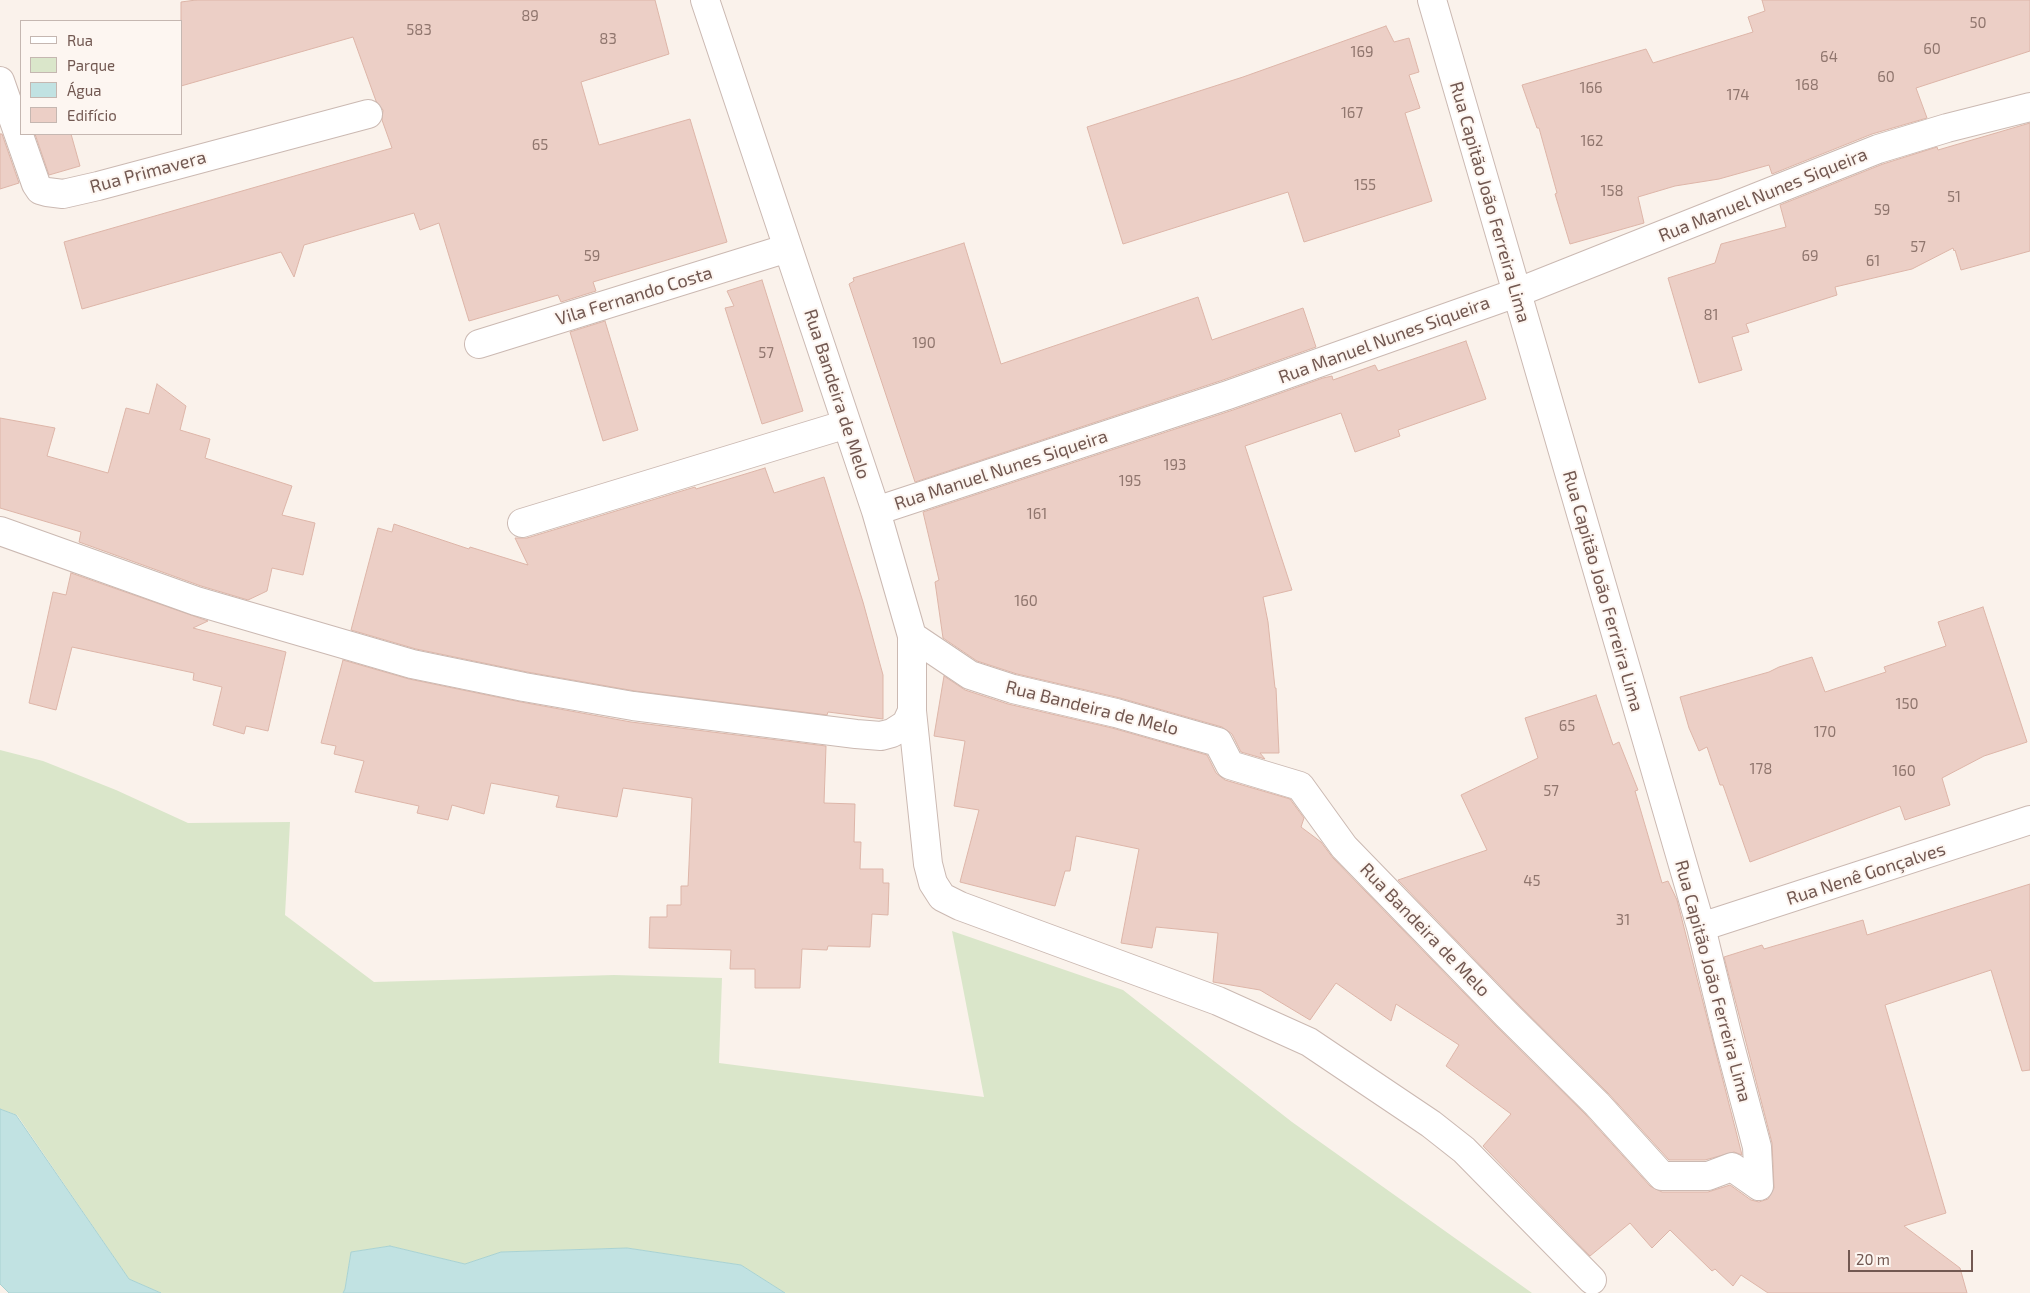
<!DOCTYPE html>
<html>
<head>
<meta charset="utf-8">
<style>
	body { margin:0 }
	#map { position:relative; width:2030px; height:1293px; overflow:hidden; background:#faf2eb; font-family:"Exo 2",sans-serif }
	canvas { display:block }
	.legend { position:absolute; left:20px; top:20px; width:162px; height:115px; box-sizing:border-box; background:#fdf6f1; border:1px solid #c5b7b1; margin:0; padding:6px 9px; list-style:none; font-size:15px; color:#725851 }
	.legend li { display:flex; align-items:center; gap:10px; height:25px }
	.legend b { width:25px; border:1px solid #c5b7b1 }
	.scale { position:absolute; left:1848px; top:1250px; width:125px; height:22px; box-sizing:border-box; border:2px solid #725851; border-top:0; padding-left:6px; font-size:15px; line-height:18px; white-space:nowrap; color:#725851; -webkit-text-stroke:4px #fdf6f1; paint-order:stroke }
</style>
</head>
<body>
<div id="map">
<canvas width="2030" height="1293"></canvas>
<ul class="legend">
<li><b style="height:6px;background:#fff"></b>Rua</li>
<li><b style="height:14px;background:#dae6ca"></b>Parque</li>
<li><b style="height:14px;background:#c1e2e2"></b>Água</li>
<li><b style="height:14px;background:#eccfc6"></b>Edifício</li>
</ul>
<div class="scale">20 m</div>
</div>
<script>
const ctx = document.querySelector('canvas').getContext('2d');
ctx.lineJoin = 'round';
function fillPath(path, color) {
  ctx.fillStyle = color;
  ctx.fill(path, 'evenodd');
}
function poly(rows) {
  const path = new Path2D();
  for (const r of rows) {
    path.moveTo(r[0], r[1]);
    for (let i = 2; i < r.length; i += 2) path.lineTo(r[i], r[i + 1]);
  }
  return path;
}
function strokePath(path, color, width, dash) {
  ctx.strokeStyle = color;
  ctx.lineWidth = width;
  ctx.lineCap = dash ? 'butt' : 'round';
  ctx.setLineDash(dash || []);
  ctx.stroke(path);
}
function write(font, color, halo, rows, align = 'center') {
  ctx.font = font + ' "Exo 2",sans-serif';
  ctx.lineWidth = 4;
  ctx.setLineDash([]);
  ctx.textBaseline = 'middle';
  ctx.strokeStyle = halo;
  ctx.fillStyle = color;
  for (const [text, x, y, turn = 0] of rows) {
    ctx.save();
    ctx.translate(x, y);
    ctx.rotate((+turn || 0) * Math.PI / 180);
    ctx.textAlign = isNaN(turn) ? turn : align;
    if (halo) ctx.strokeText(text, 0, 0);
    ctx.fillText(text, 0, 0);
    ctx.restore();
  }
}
fillPath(poly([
	[0,750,43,761,116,790,188,823,290,822,285,915,374,982,614,975,722,978,719,1063,984,1097,952,931,1123,990,1292,1122,1532,1293,785,1293,741,1265,627,1248,501,1252,465,1264,390,1246,351,1252,345,1289,343,1293,161,1293,129,1279,17,1115,0,1109]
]), '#dae6ca');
const water = poly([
	[0,1109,16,1115,129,1279,161,1293,9,1293,0,1284,0,1109],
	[390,1246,465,1264,501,1252,627,1248,741,1265,785,1293,343,1293,345,1289,351,1252,390,1246]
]);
fillPath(water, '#c1e2e2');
strokePath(water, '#a9d2d2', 1);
const building = poly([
	[196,0,655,0,669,54,581,82,599,145,690,119,727,242,593,282,596,291,561,302,558,295,469,321,439,223,420,230,414,213,304,245,294,277,281,252,82,309,64,242,392,148,382,120,383,110,376,101,353,37,181,86,181,2,196,0],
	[1762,0,2030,0,2030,51,1916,88,1927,118,1872,134,1772,174,1769,165,1719,179,1675,186,1638,197,1644,223,1570,244,1555,194,1557,193,1539,128,1537,128,1522,85,1646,49,1653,63,1753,32,1748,17,1765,11,1762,0],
	[1386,26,1394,42,1409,38,1419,72,1409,75,1420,108,1405,113,1432,201,1304,242,1288,192,1123,244,1087,127,1243,77,1386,26],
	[2030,123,2030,251,1961,270,1955,250,1954,251,1953,248,1912,269,1835,287,1837,295,1746,324,1749,332,1732,337,1742,370,1699,383,1668,278,1715,263,1721,244,1786,227,1780,205,1883,164,1937,147,1938,150,2030,123],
	[0,134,2,134,19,183,0,189,0,134],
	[35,134,71,134,80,166,49,175,35,134],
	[964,243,1001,364,1198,297,1212,340,1303,308,1316,347,1223,380,915,482,849,284,854,281,853,278,964,243],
	[762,280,803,411,762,424,725,308,734,306,727,291,762,280],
	[605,321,638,430,603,441,570,332,605,321],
	[1466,341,1486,399,1398,430,1400,436,1355,452,1341,413,1245,446,1292,590,1263,597,1268,622,1275,688,1276,688,1279,753,1260,753,1265,759,1241,752,1232,734,1222,727,1120,698,1017,674,977,661,943,638,935,582,939,580,923,512,1233,410,1323,378,1332,376,1333,380,1375,365,1378,371,1466,341],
	[157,384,186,406,180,430,210,439,205,458,292,486,282,515,315,523,303,575,272,568,267,591,248,600,201,586,79,542,81,532,0,508,0,418,55,428,47,456,108,473,126,408,149,414,157,384],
	[765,468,774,493,824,477,863,602,883,675,883,719,828,712,827,715,635,691,527,672,416,649,351,630,378,528,392,532,394,524,469,549,470,547,528,565,515,538,527,538,695,487,696,489,765,468],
	[71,573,208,621,193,628,286,652,268,731,246,726,244,734,213,725,222,687,193,680,194,673,72,647,56,710,29,703,53,592,66,595,71,573],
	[1983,607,2027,742,1984,756,1942,778,1950,805,1905,820,1900,806,1750,862,1723,785,1720,785,1707,747,1699,751,1689,728,1680,697,1769,672,1779,667,1812,657,1825,692,1886,672,1884,667,1946,646,1938,622,1983,607],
	[343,660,409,679,521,702,631,722,826,746,824,803,855,804,854,842,861,842,860,869,883,869,883,883,889,883,888,915,872,914,870,947,828,946,827,950,802,949,800,988,755,988,755,969,730,969,731,950,649,948,650,917,667,917,667,905,681,905,681,886,688,886,692,798,623,788,617,817,556,807,559,796,491,783,484,814,452,805,448,820,417,813,419,806,355,792,364,761,334,754,336,746,321,743,343,660],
	[944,676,965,690,1008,704,1112,728,1207,755,1216,773,1225,780,1290,799,1304,818,1301,827,1321,842,1333,858,1496,1026,1586,1115,1650,1186,1662,1192,1708,1192,1730,1185,1751,1200,1759,1202,1768,1199,1774,1188,1772,1143,1724,957,1762,945,1764,949,1863,920,1867,935,2030,884,2030,1070,2022,1071,1991,970,1885,1005,1946,1213,1904,1226,1960,1268,1967,1293,1768,1293,1741,1275,1733,1286,1715,1269,1712,1271,1670,1230,1652,1248,1630,1223,1590,1256,1483,1146,1511,1114,1446,1066,1459,1045,1396,1004,1391,1021,1336,983,1310,1020,1260,990,1213,982,1218,933,1156,927,1152,948,1121,943,1139,849,1076,836,1070,871,1065,871,1055,906,960,882,979,810,954,806,965,741,934,736,944,676],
	[1596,695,1613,745,1619,742,1638,790,1635,791,1662,883,1668,881,1677,900,1742,1155,1734,1152,1705,1160,1669,1160,1608,1093,1518,1004,1398,880,1487,850,1461,795,1538,758,1525,718,1596,695]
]);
fillPath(building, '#eccfc6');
strokePath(building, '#ddb5a8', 1);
const minor = poly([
	[1432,0,1701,927,1728,1038,1757,1147,1759,1186],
	[0,81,36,184,40,190,47,192,63,194,98,186,368,114],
	[479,344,788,248],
	[876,511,1228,395,1516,293,1878,149,1947,128,2030,107],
	[522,523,847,424],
	[0,531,196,601,412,664,524,687,633,706,856,734,881,736,892,733,906,724,912,711,912,636,876,511,705,0],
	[912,636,970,675,1013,689,1116,713,1218,742,1230,765,1300,786,1344,847,1507,1015,1597,1104,1662,1176,1708,1176,1732,1167,1759,1186],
	[912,711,928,864,933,883,942,897,960,906,1218,1001,1309,1042,1431,1124,1464,1150,1592,1280],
	[1701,927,2030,820]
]);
strokePath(minor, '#cbb9b2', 30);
strokePath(minor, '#fff', 28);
write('15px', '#90766e', null, [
	["89",530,16],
	["50",1978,23],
	["583",419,30],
	["83",608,39],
	["60",1932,49],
	["169",1362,52],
	["64",1829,57],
	["60",1886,77],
	["168",1807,85],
	["166",1591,88],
	["174",1738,95],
	["167",1352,113],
	["162",1592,141],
	["65",540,145],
	["155",1365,185],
	["158",1612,191],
	["51",1954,197],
	["59",1882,210],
	["57",1918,247],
	["59",592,256],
	["69",1810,256],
	["61",1873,261],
	["81",1711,315],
	["190",924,343],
	["57",766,353],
	["193",1175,465],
	["195",1130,481],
	["161",1037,514],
	["160",1026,601],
	["150",1907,704],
	["65",1567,726],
	["170",1825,732],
	["178",1761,769],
	["160",1904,771],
	["57",1551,791],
	["45",1532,881],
	["31",1623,920]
]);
write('18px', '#725851', '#fdf6f1', [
	["Rua Primavera",148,172,-15],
	["Rua Manuel Nunes Siqueira",1763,195,-22],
	["Rua Capitão João Ferreira Lima",1490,202,74],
	["Vila Fernando Costa",634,296,-17],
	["Rua Manuel Nunes Siqueira",1384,340,-20],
	["Rua Bandeira de Melo",837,394,72],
	["Rua Manuel Nunes Siqueira",1001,470,-18],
	["Rua Capitão João Ferreira Lima",1603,591,74],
	["Rua Bandeira de Melo",1092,708,14],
	["Rua Nenê Gonçalves",1866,874,-18],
	["Rua Bandeira de Melo",1425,930,46],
	["Rua Capitão João Ferreira Lima",1713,981,75]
]);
</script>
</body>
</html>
